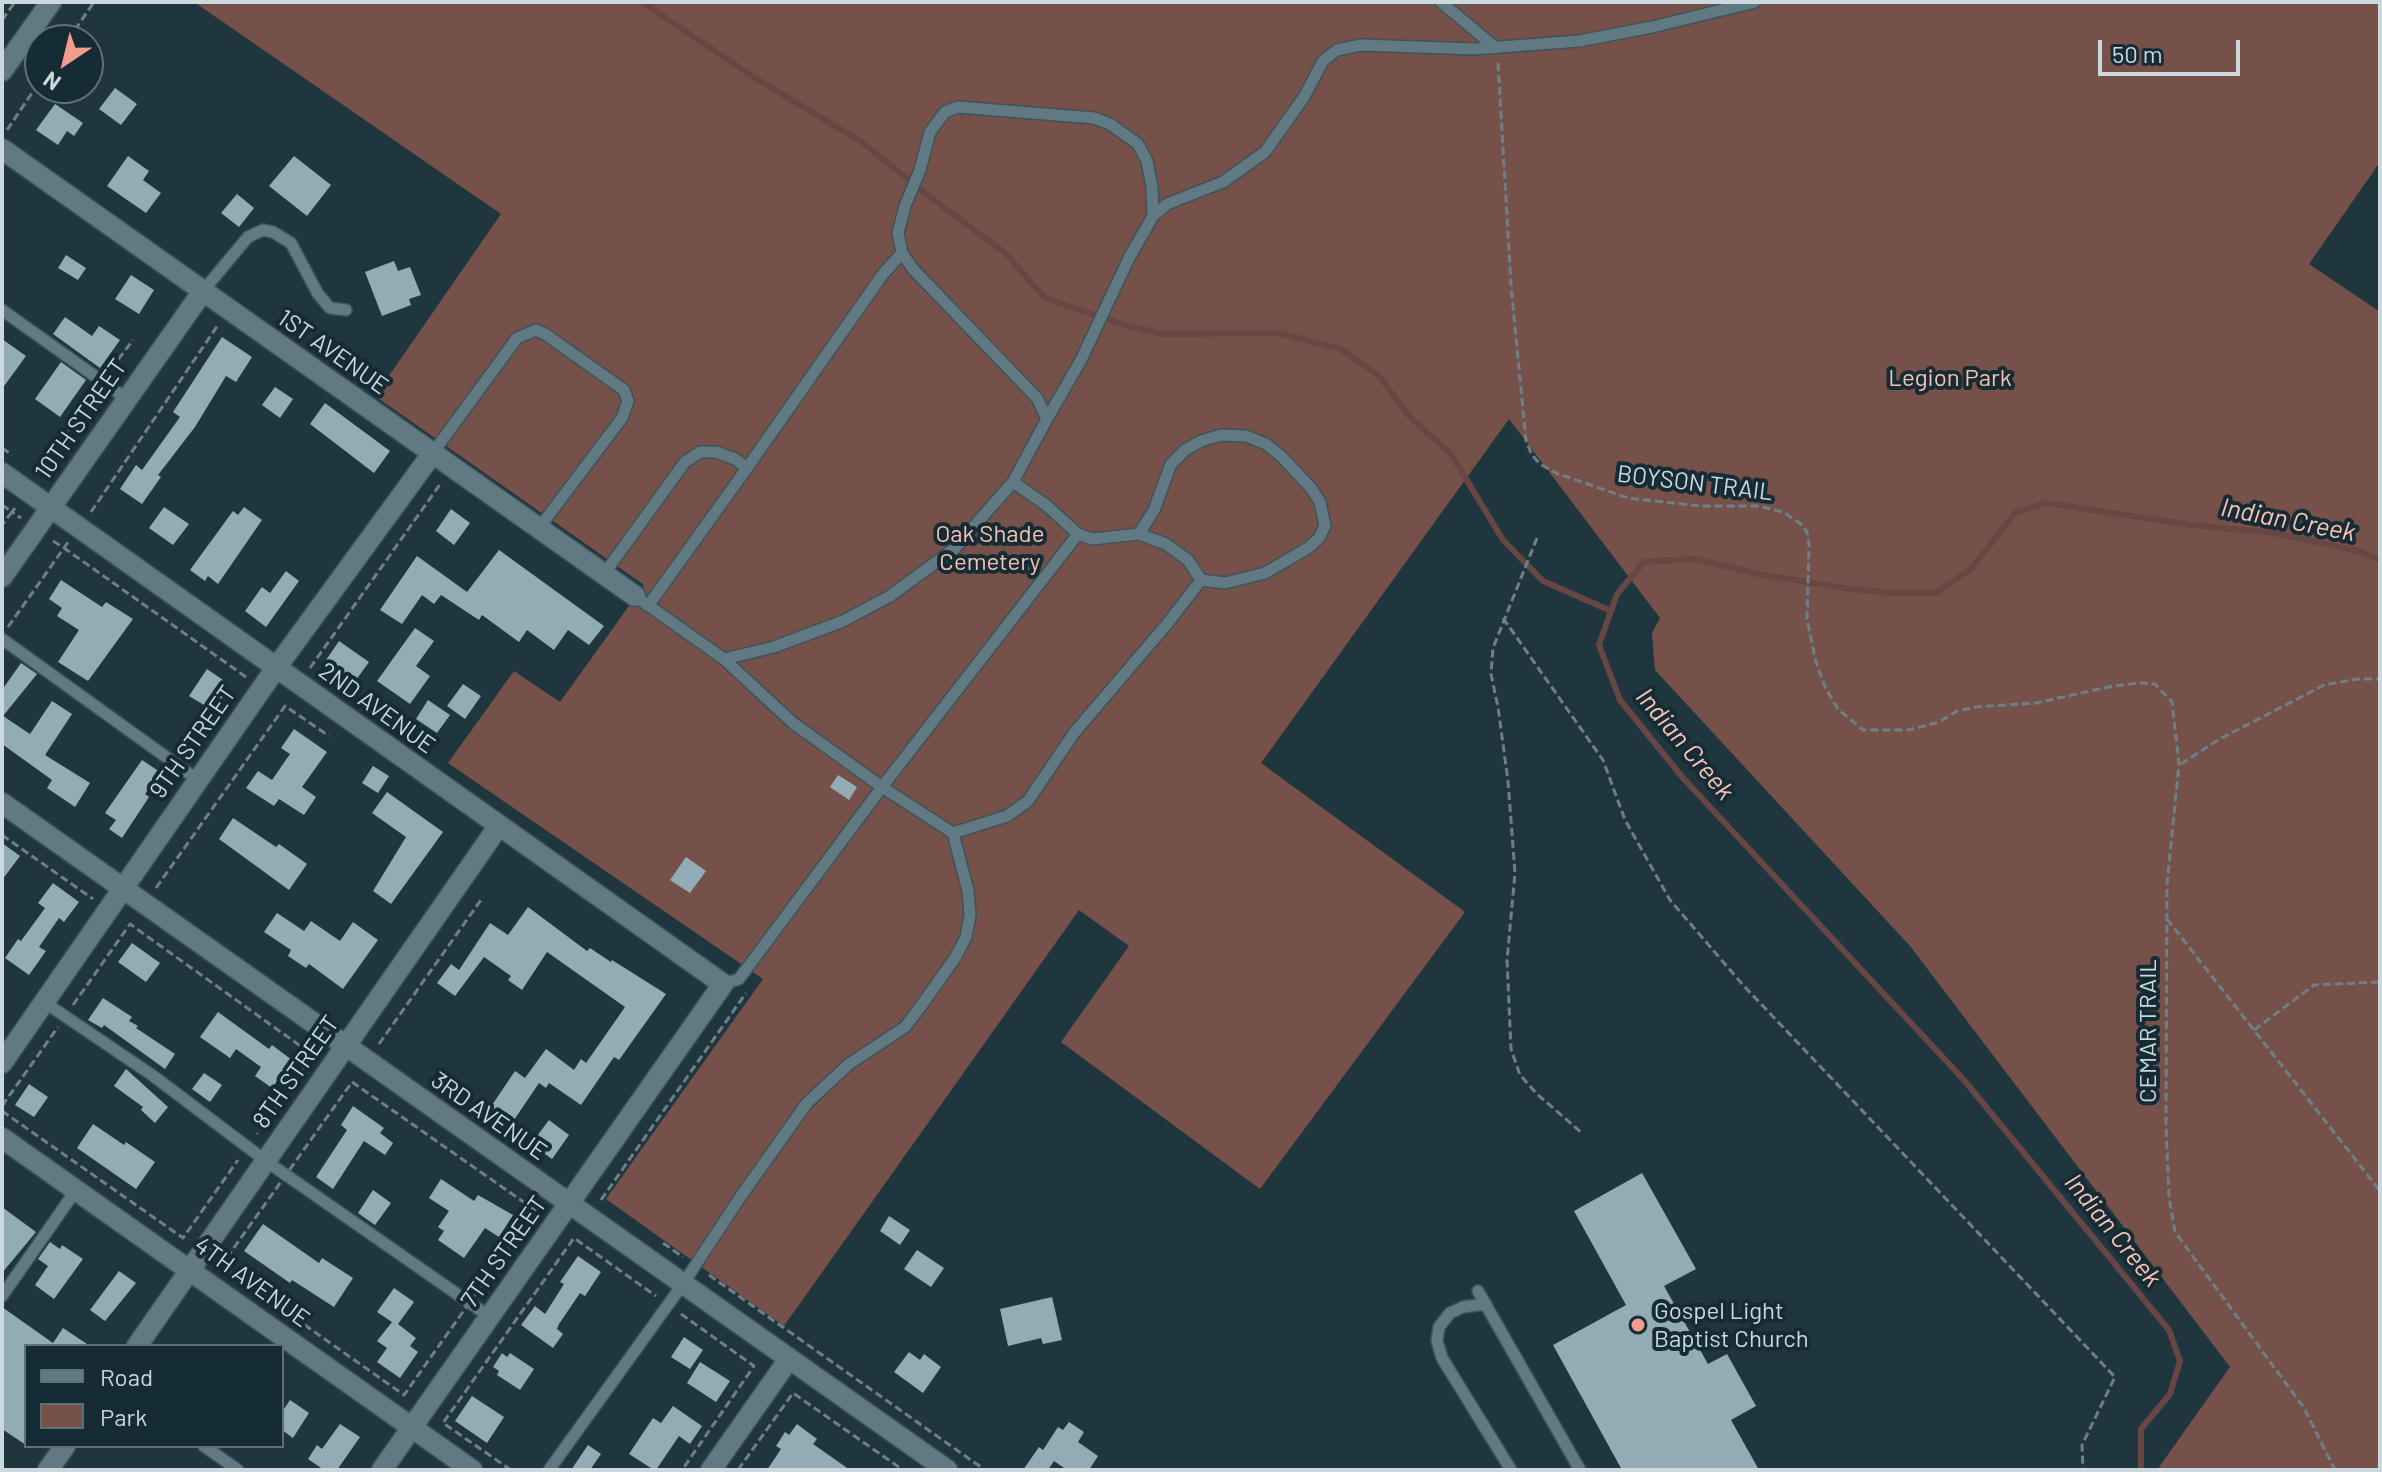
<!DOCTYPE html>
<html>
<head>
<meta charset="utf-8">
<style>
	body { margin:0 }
	#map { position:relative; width:2382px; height:1472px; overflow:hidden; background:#20363f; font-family:Barlow,sans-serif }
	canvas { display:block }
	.frame { position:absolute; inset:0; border:4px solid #cbd8dd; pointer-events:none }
	.legend { position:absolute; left:24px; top:1344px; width:260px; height:104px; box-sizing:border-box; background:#162c34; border:2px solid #5e7178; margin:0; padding:10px 14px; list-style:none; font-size:24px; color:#cbd8dd }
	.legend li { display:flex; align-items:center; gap:16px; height:40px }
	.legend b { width:40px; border:2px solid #5e7178 }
	.north { position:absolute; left:24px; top:24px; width:80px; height:80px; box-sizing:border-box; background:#162c34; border:2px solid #5e7178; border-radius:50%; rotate:215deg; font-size:22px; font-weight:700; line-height:32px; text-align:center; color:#cbd8dd }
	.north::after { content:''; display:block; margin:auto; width:28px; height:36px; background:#f49d8c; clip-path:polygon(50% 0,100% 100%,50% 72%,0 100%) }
	.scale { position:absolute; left:2098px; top:40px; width:142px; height:36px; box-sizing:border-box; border:4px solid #cbd8dd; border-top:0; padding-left:10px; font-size:24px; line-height:28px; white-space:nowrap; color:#cbd8dd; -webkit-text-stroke:6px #162c34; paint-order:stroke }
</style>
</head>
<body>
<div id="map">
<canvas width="2382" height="1472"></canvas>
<div class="frame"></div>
<ul class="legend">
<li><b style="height:10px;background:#617983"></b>Road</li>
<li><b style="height:22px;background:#76514a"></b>Park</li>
</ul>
<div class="north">N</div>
<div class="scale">50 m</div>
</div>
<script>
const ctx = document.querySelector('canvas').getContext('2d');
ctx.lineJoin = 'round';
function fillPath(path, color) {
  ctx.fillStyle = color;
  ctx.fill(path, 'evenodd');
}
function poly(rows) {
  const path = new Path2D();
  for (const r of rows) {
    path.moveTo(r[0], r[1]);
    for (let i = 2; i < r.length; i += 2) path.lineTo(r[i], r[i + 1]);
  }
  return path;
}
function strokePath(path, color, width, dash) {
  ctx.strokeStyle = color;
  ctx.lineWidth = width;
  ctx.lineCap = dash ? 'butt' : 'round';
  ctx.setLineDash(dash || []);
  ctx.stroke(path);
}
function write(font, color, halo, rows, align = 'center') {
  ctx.font = font + ' Barlow,sans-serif';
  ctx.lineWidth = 8;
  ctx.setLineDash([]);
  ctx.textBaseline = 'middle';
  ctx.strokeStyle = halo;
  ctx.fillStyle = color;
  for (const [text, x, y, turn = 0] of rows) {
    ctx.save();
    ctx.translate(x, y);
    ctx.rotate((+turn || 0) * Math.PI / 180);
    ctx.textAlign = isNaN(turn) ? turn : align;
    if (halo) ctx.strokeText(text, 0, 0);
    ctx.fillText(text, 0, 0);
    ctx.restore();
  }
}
fillPath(poly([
	[194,2,2380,2,2380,162,2309,264,2380,312,2380,1470,2157,1470,2230,1367,1910,946,1655,670,1652,633,1660,618,1509,419,1261,763,1465,912,1260,1189,1061,1042,1129,946,1079,910,784,1326,606,1199,763,979,448,763,514,671,560,702,644,585,375,396,501,214]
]), '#76514a');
strokePath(poly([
	[642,2,755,78,862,142,927,195,1005,253,1045,298,1124,325,1163,334,1278,333,1341,349,1379,376,1409,416,1451,454,1503,540,1543,581,1611,611],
	[2141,1470,2141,1429,2170,1394,2180,1361,2169,1330,1964,1080,1683,778,1620,700,1599,645,1617,594,1644,562,1696,559,1758,574,1844,588,1890,593,1936,593,1971,569,2016,512,2046,503,2191,525,2274,533,2358,551,2380,560]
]), '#674644', 6);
fillPath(poly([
	[115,88,137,104,121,125,99,109],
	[55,104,83,123,74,136,67,131,58,145,36,130],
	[128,156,149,171,143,180,161,193,146,213,107,186],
	[294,156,331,185,307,216,269,186],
	[237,194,254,208,239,227,221,213],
	[66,255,86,268,78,280,58,268],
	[394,261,398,271,410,267,421,295,409,299,411,305,382,316,365,272],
	[131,275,154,290,139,314,115,299],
	[65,317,92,336,99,326,120,340,100,368,53,334],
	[222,337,252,357,236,382,226,376,195,427,158,475,161,477,142,504,120,489,136,465,142,470,180,417,173,412],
	[2,339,26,356,2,389],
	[61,362,86,380,60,417,35,399],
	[275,387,293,399,280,418,262,405],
	[325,403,390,451,374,473,310,424],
	[164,507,189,524,173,545,149,528],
	[244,507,262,520,218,584,208,576,205,581,190,570,233,511,238,515],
	[451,509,470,523,454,545,436,531],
	[499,550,604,626,589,645,568,630,554,650,527,630,519,642,482,615,479,620,441,595,434,604,422,595,402,624,380,610,417,556,467,592],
	[286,571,299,581,266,627,245,611,262,587,270,593],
	[61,580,102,607,106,602,133,619,88,681,58,662,79,630,57,616,62,608,49,599],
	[415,628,434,641,416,666,430,676,410,704,377,681],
	[339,641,369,662,353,684,324,663],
	[21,663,37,674,3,716,30,734,52,701,72,714,45,755,90,783,75,807,47,788,52,780,2,744,2,690],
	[207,669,226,682,222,687,227,690,217,705,212,703,209,708,189,696],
	[463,684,481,696,465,719,447,706],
	[428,700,450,715,437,733,416,719],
	[294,729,327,752,302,787,316,797,304,815,279,799,274,806,246,788,258,771,272,780,290,754,281,748],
	[142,760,160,772,145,794,149,797,122,838,109,829,116,820,105,813],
	[373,766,389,776,378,793,362,783],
	[838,775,857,787,849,800,830,787],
	[387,792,443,832,391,904,373,891,406,837,372,813],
	[233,818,276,847,279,844,307,864,289,890,219,839],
	[2,843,20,856,2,880],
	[686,857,706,871,690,893,670,880],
	[53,883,79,902,64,922,59,918,39,947,46,951,29,975,5,958,18,939,21,941,45,908,38,903],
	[528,907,587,951,590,948,611,962,612,960,666,994,619,1060,614,1057,581,1105,549,1083,546,1088,539,1083,512,1123,490,1108,515,1071,525,1078,546,1049,574,1070,581,1059,586,1063,625,1007,547,952,522,990,508,980,511,976,484,957,455,996,437,983,451,964,459,970,490,923,508,935],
	[277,913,304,931,311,921,340,941,353,922,378,940,343,989,309,964,306,968,288,956,291,950,264,932],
	[132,943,160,963,146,982,118,962],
	[103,998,132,1017,129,1021,138,1026,136,1028,175,1054,165,1069,104,1025,102,1028,88,1020],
	[218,1012,269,1049,272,1045,292,1060,272,1088,255,1076,261,1067,236,1049,230,1058,200,1037],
	[126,1069,168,1107,155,1123,141,1110,143,1107,114,1086],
	[204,1073,222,1085,210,1102,192,1089],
	[29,1084,48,1097,34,1117,15,1105],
	[353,1106,384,1128,380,1133,393,1143,385,1155,364,1141,333,1189,316,1177,347,1130,341,1125],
	[549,1120,569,1135,552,1159,531,1144],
	[93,1124,124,1145,126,1142,155,1162,136,1189,77,1148],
	[1642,1173,1696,1269,1664,1286,1708,1364,1727,1354,1756,1406,1731,1420,1759,1470,1622,1470,1553,1345,1626,1305,1574,1211],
	[441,1179,474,1201,478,1195,513,1215,499,1237,485,1228,464,1258,438,1240,444,1231,438,1227,449,1211,429,1198],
	[373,1190,391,1203,375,1225,358,1213],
	[2,1207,36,1232,2,1273],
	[889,1216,910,1230,900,1245,880,1231],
	[263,1224,319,1263,322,1258,353,1278,334,1307,292,1280,290,1283,244,1251],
	[50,1242,60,1249,62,1245,83,1259,54,1299,35,1285,48,1266,38,1259],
	[917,1250,944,1268,931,1287,904,1269],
	[578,1256,601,1272,585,1296,580,1293,559,1324,557,1329,563,1334,553,1348,521,1325,535,1306,545,1314,564,1284,560,1282],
	[119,1271,136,1283,105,1321,90,1310],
	[394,1288,414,1302,398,1324,416,1338,410,1346,418,1352,400,1378,377,1362,387,1348,377,1341,392,1322,377,1312],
	[1052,1297,1062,1340,1043,1344,1041,1338,1008,1346,1000,1309],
	[2,1307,53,1343,63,1328,90,1346,26,1346,26,1445,2,1429],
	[684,1337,703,1350,690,1369,671,1357],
	[909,1352,920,1360,924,1354,941,1367,923,1393,894,1372],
	[502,1353,507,1357,510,1353,534,1369,520,1390,497,1375,499,1371,493,1367],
	[700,1362,730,1381,716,1402,687,1383],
	[472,1396,504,1417,487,1443,455,1421],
	[290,1400,309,1413,293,1438,282,1430,282,1412],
	[673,1406,702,1426,690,1444,679,1436,656,1470,654,1470,629,1454,653,1418,661,1423],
	[1069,1422,1084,1432,1078,1442,1098,1456,1089,1470,1067,1470,1054,1461,1048,1470,1023,1470,1039,1447,1043,1450,1058,1427,1063,1430],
	[340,1424,360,1437,337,1470,324,1470,308,1459,317,1445,322,1449],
	[797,1424,817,1439,813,1444,850,1470,767,1470,781,1449,776,1446,785,1432,789,1435],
	[588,1445,601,1454,590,1470,571,1470]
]), '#92acb6');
const service = poly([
	[1441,2,1496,48],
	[1153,216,1152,187,1147,161,1138,144,1110,124,1094,118,958,107,945,112,930,132,920,170,905,206,898,233,902,253,913,269,1037,398,1047,419,1081,360,1129,258,1153,216,1167,204,1223,182,1265,152,1304,97,1323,61,1337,50,1361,45,1474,49,1579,41,1652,27,1755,2],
	[203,291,248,237,263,230,273,232,291,243,318,294,330,308,346,310],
	[2,310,127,399],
	[432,454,517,338,536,330,545,334,624,390,628,401,622,418,539,528],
	[1013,482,1047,419],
	[604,574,685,462,700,452,716,452,735,459,747,468,883,274,902,253],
	[648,606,747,468],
	[2,639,198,780],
	[724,659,774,647,843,621,890,596,954,549,1013,482,1046,505,1078,534,1092,539,1139,534,1166,544,1188,560,1201,580],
	[953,833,1007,816,1028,801,1074,733,1167,624,1201,580,1225,583,1265,573,1308,548,1319,538,1325,526,1320,502,1311,488,1281,456,1266,444,1246,436,1221,435,1201,441,1185,450,1171,464,1154,510,1139,534],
	[723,984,739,979,882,787,1078,534],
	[44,1002,152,1075,266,1161,490,1317],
	[1478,1291,1580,1470],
	[2,1296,76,1190],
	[1486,1304,1463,1307,1450,1313,1439,1327,1437,1341,1442,1358,1511,1470],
	[204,1446,238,1470],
	[549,1470,683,1284,741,1196,807,1103,849,1064,905,1027,921,1006,955,958,966,937,970,915,968,891,953,833,882,787,793,723,724,659,635,596]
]);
const minor = poly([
	[2,149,635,596],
	[2,473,723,984,382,1470],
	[2,577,203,291],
	[2,803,947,1470],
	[2,1063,276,668,432,454],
	[2,1138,472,1470],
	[137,1346,498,827],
	[48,1470,65,1446],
	[711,1470,789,1359]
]);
const tertiary = poly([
	[2,71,51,2]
]);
strokePath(service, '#3e5259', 14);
strokePath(minor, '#3e5259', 23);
strokePath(tertiary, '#3e5259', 23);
strokePath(poly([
	[2,20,15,2],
	[68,40,94,2],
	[1498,63,1511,285,1526,441,1532,455,1540,464,1556,473,1628,498,1701,506,1758,506,1783,512,1801,524,1807,532,1809,545,1807,619,1816,662,1826,689,1838,709,1863,730,1909,730,1939,722,1957,711,1976,707,2036,703,2113,686,2139,683,2155,684,2172,702,2179,764,2167,885,2166,1126,2169,1198,2175,1232,2304,1408,2335,1470],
	[7,130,40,81],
	[111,369,133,340],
	[2,448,12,455],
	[38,474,93,395],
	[2,505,12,512,2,525],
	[15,508,12,512,21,518],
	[91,512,218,325],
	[1537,538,1493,648,1491,674,1498,707,1508,781,1515,873,1507,960,1511,1049,1520,1075,1537,1094,1583,1134],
	[53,541,64,548,68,542],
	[1503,618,1603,760,1625,820,1670,900,1743,985,2115,1377,2082,1445,2083,1470],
	[8,627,64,548,246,677],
	[310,668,441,483],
	[2181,764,2218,740,2324,685,2358,679,2380,679],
	[2,835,93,899],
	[156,888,285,706,329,736],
	[2167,919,2380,1191],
	[73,1005,130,924,313,1055,257,1134],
	[2254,1030,2314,985,2380,982],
	[379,1044,483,897],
	[352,1082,535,1210,404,1395,221,1266,352,1082],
	[2,1106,58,1027],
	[2,1111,183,1238,238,1160],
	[601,1200,746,993],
	[663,1243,683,1257],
	[709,1275,985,1470],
	[681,1314,754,1366,682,1470],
	[511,1470,443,1423,574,1238,656,1296],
	[738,1470,793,1393,903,1470]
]), '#6e8087', 3, [8, 4]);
strokePath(service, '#617983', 11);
strokePath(minor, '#617983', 20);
strokePath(tertiary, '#617983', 20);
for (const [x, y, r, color] of [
	[1638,1325,8,"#f49d8c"]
]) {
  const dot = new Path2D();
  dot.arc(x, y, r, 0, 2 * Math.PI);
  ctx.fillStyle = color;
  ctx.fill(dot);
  strokePath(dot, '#162c34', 3);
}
write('24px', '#cbd8dd', '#162c34', [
	["1ST AVENUE",333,352,35],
	["10TH STREET",81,419,-55],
	["BOYSON TRAIL",1695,483,7],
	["2ND AVENUE",377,708,36],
	["9TH STREET",193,742,-55],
	["CEMAR TRAIL",2148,1031,-90],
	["8TH STREET",296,1072,-55],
	["3RD AVENUE",489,1116,35],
	["7TH STREET",504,1252,-55],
	["4TH AVENUE",252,1282,36]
]);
write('24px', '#f9c1b5', '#162c34', [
	["Legion Park",1950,378],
	["Oak Shade",990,534],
	["Cemetery",990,562]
]);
write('24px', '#cbd8dd', '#162c34', [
	["Gospel Light",1654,1311],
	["Baptist Church",1654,1339]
], 'left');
write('italic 26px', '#fbc3b7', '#162c34', [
	["Indian Creek",2288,520,11],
	["Indian Creek",1685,744,50],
	["Indian Creek",2113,1230,51]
]);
</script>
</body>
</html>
